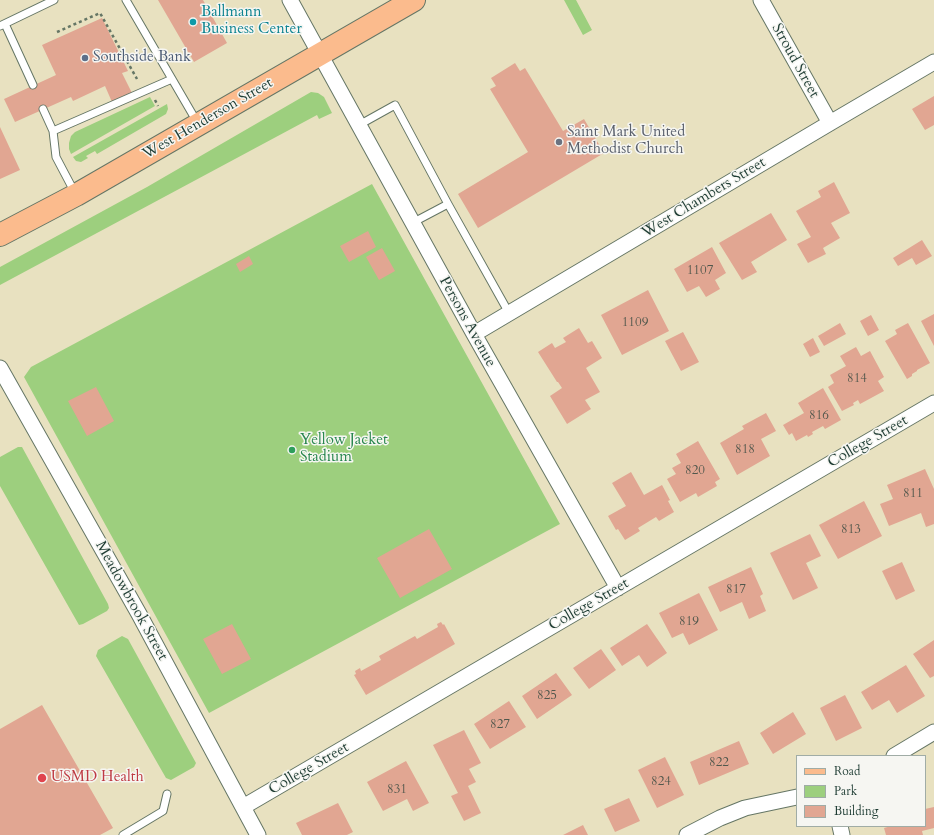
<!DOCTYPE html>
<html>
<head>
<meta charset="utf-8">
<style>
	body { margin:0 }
	#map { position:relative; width:934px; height:835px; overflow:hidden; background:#e8e1c0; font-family:Cardo,serif }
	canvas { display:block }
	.legend { position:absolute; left:796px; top:755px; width:130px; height:72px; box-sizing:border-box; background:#f6f6f2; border:1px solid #a0aca6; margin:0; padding:5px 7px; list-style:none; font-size:12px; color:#1f3d34 }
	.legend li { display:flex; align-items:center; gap:8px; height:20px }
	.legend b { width:20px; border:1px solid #a0aca6 }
</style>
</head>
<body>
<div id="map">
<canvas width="934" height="835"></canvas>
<ul class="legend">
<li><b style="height:5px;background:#fbbb8d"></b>Road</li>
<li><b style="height:11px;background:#9dcf7e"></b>Park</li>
<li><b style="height:11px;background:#e1a692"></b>Building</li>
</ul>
</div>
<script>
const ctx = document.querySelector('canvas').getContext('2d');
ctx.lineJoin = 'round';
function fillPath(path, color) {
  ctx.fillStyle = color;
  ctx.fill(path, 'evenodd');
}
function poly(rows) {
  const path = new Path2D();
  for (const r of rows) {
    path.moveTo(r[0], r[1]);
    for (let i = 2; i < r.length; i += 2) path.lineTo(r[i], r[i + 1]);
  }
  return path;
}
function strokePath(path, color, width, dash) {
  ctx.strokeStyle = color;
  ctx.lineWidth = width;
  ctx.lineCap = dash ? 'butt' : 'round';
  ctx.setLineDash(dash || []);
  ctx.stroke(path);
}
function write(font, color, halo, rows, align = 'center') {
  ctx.font = font + ' Cardo,serif';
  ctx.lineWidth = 3;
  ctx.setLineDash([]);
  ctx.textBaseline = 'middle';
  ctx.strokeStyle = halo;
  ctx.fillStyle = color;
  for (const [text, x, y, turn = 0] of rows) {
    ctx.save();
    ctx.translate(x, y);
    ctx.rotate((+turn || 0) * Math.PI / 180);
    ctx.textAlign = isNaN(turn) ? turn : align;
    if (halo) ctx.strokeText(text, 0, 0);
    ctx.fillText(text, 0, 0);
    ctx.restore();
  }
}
fillPath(poly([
	[564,0,576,0,592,30,583,35],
	[311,92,318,93,324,97,332,113,319,119,317,115,0,285,0,267,147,187],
	[150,97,155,106,71,154,69,149,69,143,71,136,75,132],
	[167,104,168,109,166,114,97,154,95,151,86,156,88,158,81,162,76,161,73,157],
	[372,184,560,524,209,713,24,377,31,367],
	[18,447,22,447,108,604,109,608,107,611,83,624,79,625,0,486,0,457],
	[122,636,128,639,196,763,194,767,171,780,166,778,96,656,98,650]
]), '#9dcf7e');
fillPath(poly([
	[158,0,203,0,227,43,194,62],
	[102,18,128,71,122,73,132,93,112,102,105,86,73,101,71,97,15,122,4,99,56,75,42,45],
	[515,63,520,71,525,68,563,131,584,119,604,153,478,228,458,194,528,152,490,89,496,86,491,78],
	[934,96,934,125,925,130,912,109],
	[0,127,20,170,0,179],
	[834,182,850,213,831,223,840,238,823,248,826,254,808,263,797,244,811,237,796,211,821,197,818,191],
	[771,213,787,240,751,262,757,272,742,280,719,243],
	[368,231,376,247,349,262,340,246],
	[922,240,932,256,916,265,912,258,898,266,893,258],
	[712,247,726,273,715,280,720,289,706,297,699,286,687,292,674,269],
	[382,248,395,271,379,280,366,257],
	[249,256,253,264,240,272,236,264],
	[648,290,669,331,622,355,601,315],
	[934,314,934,346,921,321],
	[871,315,879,330,868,336,860,321],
	[840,323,846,334,824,346,818,336],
	[908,323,930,363,917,370,917,371,912,374,912,376,907,379,885,341,897,334,895,330],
	[579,328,588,343,592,341,602,358,586,368,600,392,585,400,591,409,567,424,550,396,562,388,558,382,557,382,538,352,552,343,555,348,566,342,563,338],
	[683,332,699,362,681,371,665,341],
	[813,338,820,352,810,357,803,344],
	[856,347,861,356,870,351,884,377,878,381,884,391,860,404,858,400,853,403,854,405,842,411,828,387,834,383,830,375,846,366,840,356],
	[96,387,114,421,87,436,68,401],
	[823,388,841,420,825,429,823,426,812,432,813,434,808,437,807,435,796,441,792,433,789,435,783,425,804,413,798,403],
	[766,413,776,431,761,439,770,456,737,475,720,443,744,429,742,426],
	[698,441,720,479,715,482,717,486,698,497,696,493,680,502,667,479,676,474,672,468,681,463,676,454],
	[925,469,934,489,934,524,926,527,921,513,889,526,880,504,893,499,887,485],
	[631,472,644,495,662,485,670,500,668,501,674,512,659,521,656,517,638,528,640,531,625,540,618,529,616,530,608,516,626,506,612,483],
	[864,501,882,536,838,559,819,525],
	[429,529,452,569,400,598,377,558],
	[810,534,821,556,806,563,818,588,793,600,770,553],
	[902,562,915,591,896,600,882,571],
	[751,567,763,594,760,596,766,611,749,619,742,602,720,612,708,587],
	[699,593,718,630,689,645,683,633,672,638,659,613],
	[441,622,443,625,444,624,455,644,366,695,354,675,356,674,355,671,360,668,361,671,381,660,379,656,415,636,417,639,438,627,437,624],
	[232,624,251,659,222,674,203,639],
	[647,624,667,653,647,667,639,655,622,666,610,648],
	[934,640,934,676,930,678,913,654],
	[601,649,616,670,589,689,573,668],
	[906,665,925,696,897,713,889,700,872,710,861,692],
	[556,673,572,695,537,719,522,696],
	[845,695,862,728,836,741,820,708],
	[509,701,526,727,490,749,474,724],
	[42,705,113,828,100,835,0,835,0,729],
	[793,712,806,734,773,754,760,733],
	[464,730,481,763,469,769,476,782,468,786,481,813,464,821,451,796,458,793,433,745],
	[739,741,749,764,699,785,690,762],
	[665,757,684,795,657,808,638,770],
	[406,761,429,803,413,811,407,799,383,811,367,782],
	[629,798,640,821,615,832,604,809],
	[338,803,353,832,347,835,302,835,296,823],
	[934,807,934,828,922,831,923,835,886,835,884,828,891,826,925,826,925,809],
	[583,825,588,835,563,835]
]), '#e1a692');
const lane = poly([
	[126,0,197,122],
	[5,24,33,85],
	[0,26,54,0],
	[43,109,53,131,56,157,75,193],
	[359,125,395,105,448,204,509,313],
	[53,131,172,79],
	[412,223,448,204],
	[123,835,163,811,167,794]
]);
const street = poly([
	[290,0,474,334,618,588],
	[761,0,830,123],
	[474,334,830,123,934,62],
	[0,368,139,614,258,835],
	[894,756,934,732],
	[243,807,934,403],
	[840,826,842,835],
	[687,835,720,818,745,808,797,797]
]);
const primary = poly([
	[0,235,76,195,414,0]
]);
strokePath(lane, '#657665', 9);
strokePath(street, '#657665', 17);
strokePath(primary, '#657665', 24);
strokePath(poly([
	[57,32,100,13,137,79],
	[127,62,142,53],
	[155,100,158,106]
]), '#657665', 2.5, [3, 3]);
strokePath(lane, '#fff', 7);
strokePath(street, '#fff', 15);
strokePath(primary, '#fbbb8d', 22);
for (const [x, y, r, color] of [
	[193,22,4,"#0f9aa8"],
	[85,58,4,"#5c6f8a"],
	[559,142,4,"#6b7280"],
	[292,450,4,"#2e9e5b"],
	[42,778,5,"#e0444e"]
]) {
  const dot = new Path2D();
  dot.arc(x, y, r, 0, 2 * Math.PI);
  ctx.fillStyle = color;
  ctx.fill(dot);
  strokePath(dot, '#f6f6f2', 1.5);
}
write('13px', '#50574c', null, [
	["1107",700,271],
	["1109",635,323],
	["814",857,379],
	["816",819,416],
	["818",745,450],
	["820",695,471],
	["811",913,494],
	["813",851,530],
	["817",736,590],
	["819",689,622],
	["825",547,696],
	["827",500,725],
	["822",719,763],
	["824",661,782],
	["831",397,790]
]);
write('15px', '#0d838f', '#f6f6f2', [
	["Ballmann",201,13],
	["Business Center",201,30]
], 'left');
write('15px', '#4e5e75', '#f6f6f2', [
	["Southside Bank",93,58]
], 'left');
write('15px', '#1f3d34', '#f6f6f2', [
	["Stroud Street",795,61,61],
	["West Henderson Street",208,119,-30],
	["West Chambers Street",704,198,-31],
	["Persons Avenue",467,322,61],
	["College Street",868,442,-30],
	["Meadowbrook Street",131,601,61],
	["College Street",589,605,-30],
	["College Street",309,769,-30]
]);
write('15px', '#5b616d', '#f6f6f2', [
	["Saint Mark United",567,133],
	["Methodist Church",567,150]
], 'left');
write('15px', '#27864d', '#f6f6f2', [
	["Yellow Jacket",300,441],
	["Stadium",300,458]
], 'left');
write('15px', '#be3a42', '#f6f6f2', [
	["USMD Health",51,778]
], 'left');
</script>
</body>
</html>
